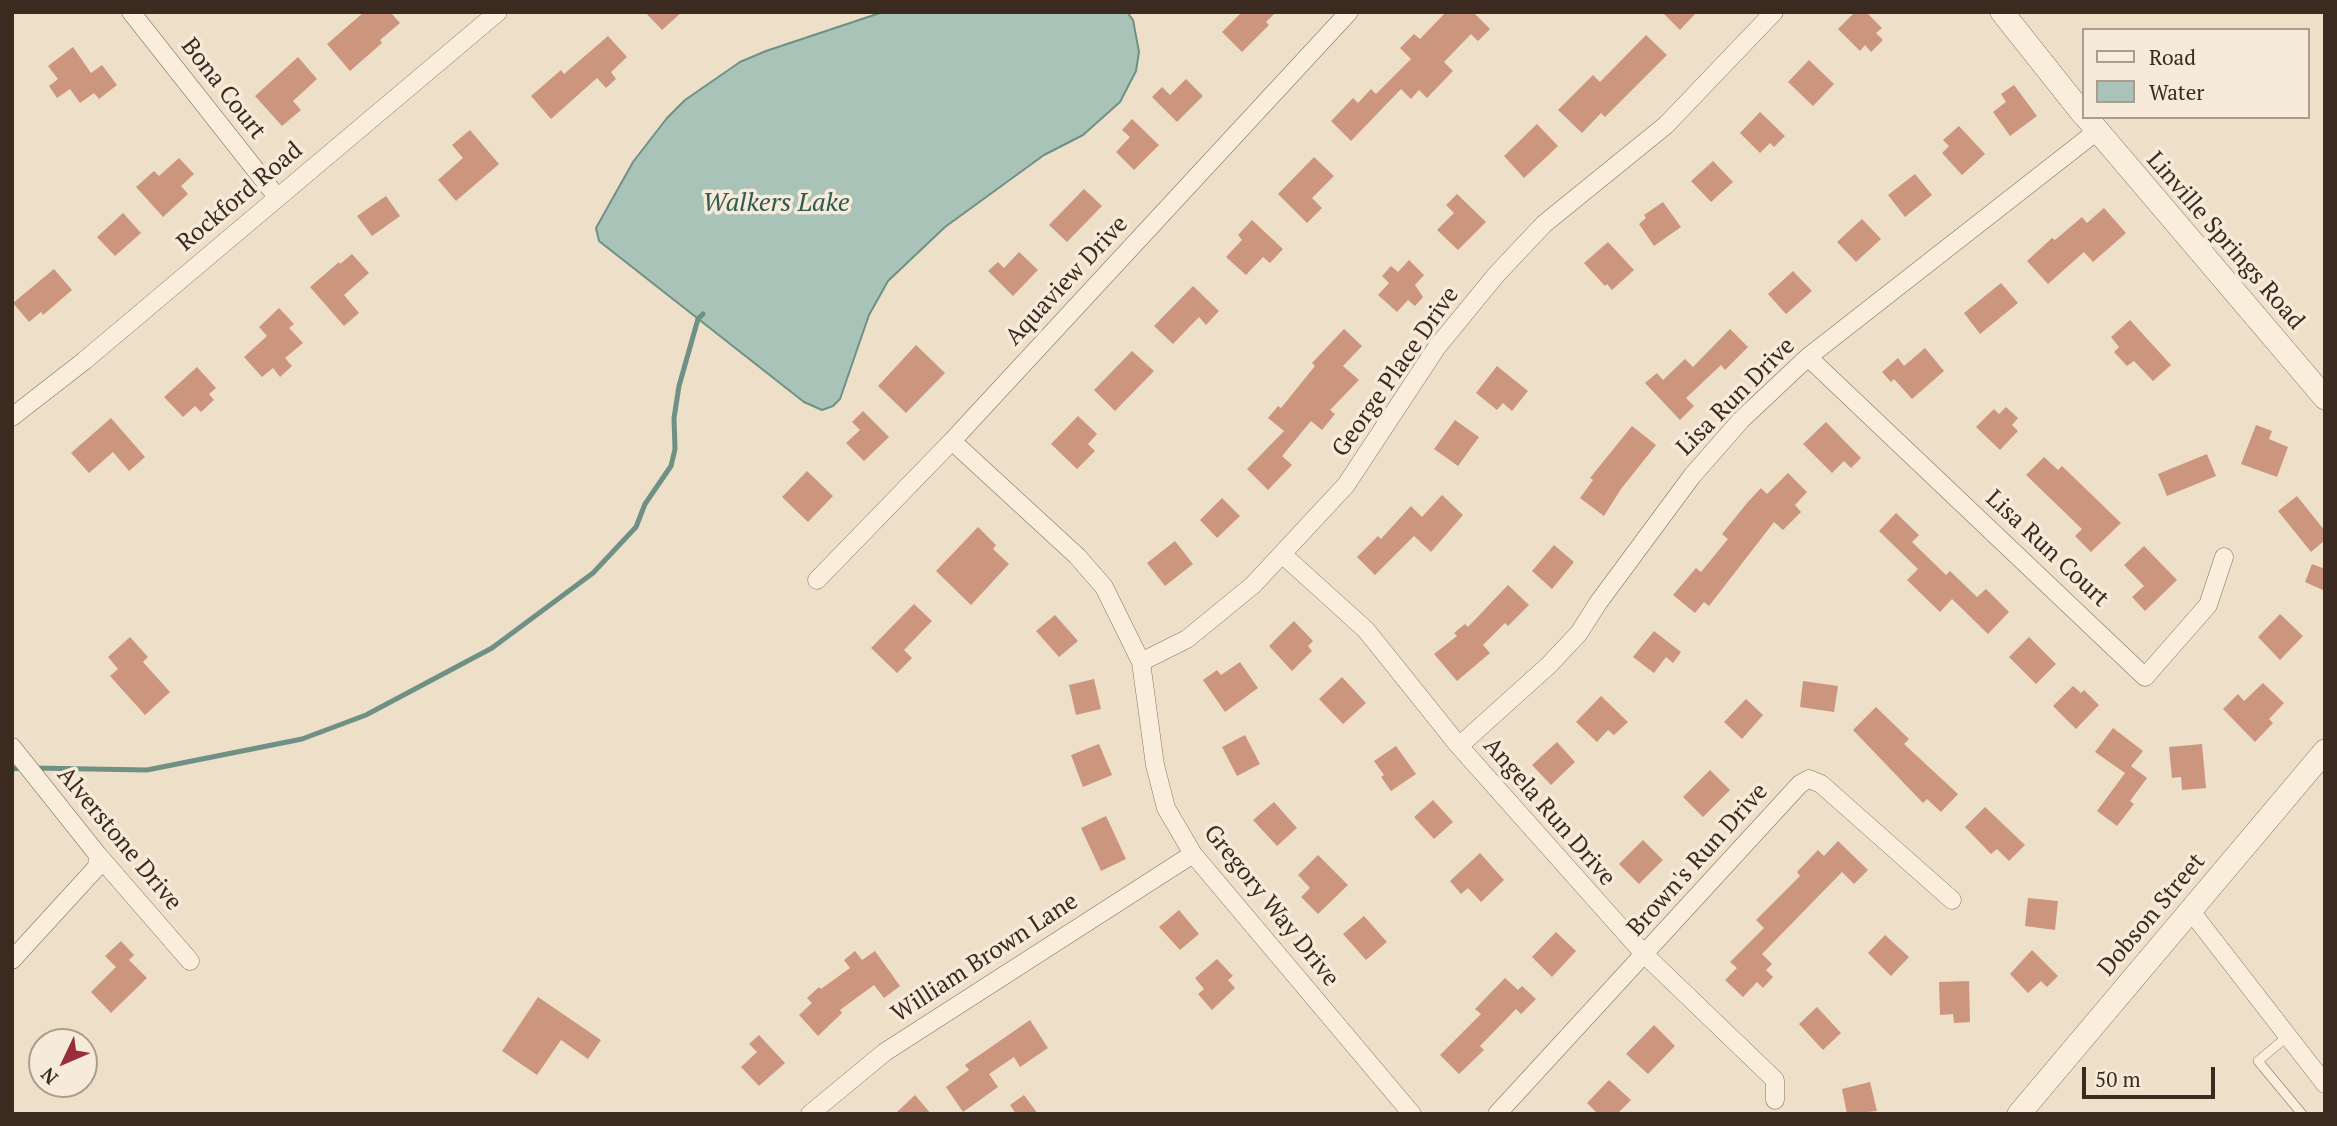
<!DOCTYPE html>
<html>
<head>
<meta charset="utf-8">
<style>
	body { margin:0 }
	#map { position:relative; width:2337px; height:1126px; overflow:hidden; background:#eedfc8; font-family:"PT Serif",serif }
	canvas { display:block }
	.frame { position:absolute; inset:0; border:14px solid #3b2a20; pointer-events:none }
	.legend { position:absolute; left:2082px; top:28px; width:228px; height:91px; box-sizing:border-box; background:#f6ead8; border:2px solid #ab9d8e; margin:0; padding:9px 12px; list-style:none; font-size:21px; color:#3b2a20 }
	.legend li { display:flex; align-items:center; gap:14px; height:35px }
	.legend b { width:35px; border:2px solid #ab9d8e }
	.north { position:absolute; left:28px; top:1028px; width:70px; height:70px; box-sizing:border-box; background:#f6ead8; border:2px solid #ab9d8e; border-radius:50%; rotate:226deg; font-size:19px; font-weight:700; line-height:28px; text-align:center; color:#3b2a20 }
	.north::after { content:''; display:block; margin:auto; width:24px; height:32px; background:#992d39; clip-path:polygon(50% 0,100% 100%,50% 72%,0 100%) }
	.scale { position:absolute; left:2082px; top:1067px; width:133px; height:32px; box-sizing:border-box; border:4px solid #3b2a20; border-top:0; padding-left:9px; font-size:21px; line-height:24px; white-space:nowrap; color:#3b2a20; -webkit-text-stroke:5px #f6ead8; paint-order:stroke }
</style>
</head>
<body>
<div id="map">
<canvas width="2337" height="1126"></canvas>
<div class="frame"></div>
<ul class="legend">
<li><b style="height:9px;background:#f9eddc"></b>Road</li>
<li><b style="height:19px;background:#a9c3b8"></b>Water</li>
</ul>
<div class="north">N</div>
<div class="scale">50 m</div>
</div>
<script>
const ctx = document.querySelector('canvas').getContext('2d');
ctx.lineJoin = 'round';
function fillPath(path, color) {
  ctx.fillStyle = color;
  ctx.fill(path, 'evenodd');
}
function poly(rows) {
  const path = new Path2D();
  for (const r of rows) {
    path.moveTo(r[0], r[1]);
    for (let i = 2; i < r.length; i += 2) path.lineTo(r[i], r[i + 1]);
  }
  return path;
}
function strokePath(path, color, width, dash) {
  ctx.strokeStyle = color;
  ctx.lineWidth = width;
  ctx.lineCap = dash ? 'butt' : 'round';
  ctx.setLineDash(dash || []);
  ctx.stroke(path);
}
function write(font, color, halo, rows, align = 'center') {
  ctx.font = font + ' "PT Serif",serif';
  ctx.lineWidth = 7;
  ctx.setLineDash([]);
  ctx.textBaseline = 'middle';
  ctx.strokeStyle = halo;
  ctx.fillStyle = color;
  for (const [text, x, y, turn = 0] of rows) {
    ctx.save();
    ctx.translate(x, y);
    ctx.rotate((+turn || 0) * Math.PI / 180);
    ctx.textAlign = isNaN(turn) ? turn : align;
    if (halo) ctx.strokeText(text, 0, 0);
    ctx.fillText(text, 0, 0);
    ctx.restore();
  }
}
const water = poly([
	[883,12,1127,12,1133,20,1139,52,1136,71,1120,102,1083,135,1044,155,945,227,888,281,869,315,840,399,833,406,822,410,804,402,599,241,596,228,633,162,667,118,685,100,740,62,766,51,883,12]
]);
fillPath(water, '#a9c3b8');
strokePath(water, '#6f9185', 2);
strokePath(poly([
	[33,768,147,770,302,739,366,715,492,648,593,573,636,527,645,504,671,466,675,449,674,418,679,386,698,319,703,314],
	[12,769,23,768]
]), '#6f9185', 5);
fillPath(poly([
	[364,12,390,12,400,23,380,40,382,43,350,71,327,44],
	[645,12,682,12,662,30],
	[1242,12,1276,12,1266,22,1269,25,1242,52,1222,32],
	[1446,12,1473,12,1490,29,1478,41,1471,34,1444,62,1453,71,1427,98,1419,90,1411,99,1401,89,1351,141,1331,121,1353,98,1358,103,1371,89,1376,94,1411,59,1400,48,1414,34,1420,39],
	[1662,12,1697,12,1680,30],
	[1855,12,1866,12,1882,28,1876,33,1883,40,1871,52,1865,45,1860,51,1838,29],
	[1646,35,1667,55,1605,117,1601,113,1582,133,1558,110,1593,75,1600,82],
	[608,36,627,57,611,72,616,79,606,88,597,78,551,119,531,96,561,70,564,74],
	[73,47,91,73,102,65,117,85,99,99,94,93,80,103,70,89,57,98,49,86,58,79,48,66],
	[298,57,317,79,293,101,301,110,282,126,255,96],
	[1809,60,1834,84,1813,106,1788,82],
	[1186,79,1203,96,1177,122,1152,97,1162,87,1170,95],
	[2014,85,2037,116,2010,136,1993,112,2006,102,2001,94],
	[1760,112,1785,136,1774,147,1770,143,1760,153,1740,133],
	[1132,119,1159,145,1134,170,1116,152,1130,137,1122,130],
	[1537,124,1558,146,1524,178,1504,156],
	[1959,126,1985,154,1962,175,1942,153,1949,146,1943,140],
	[470,130,499,164,456,201,438,180,463,158,452,145],
	[1314,157,1334,176,1312,198,1322,208,1307,223,1278,194],
	[179,158,194,174,181,186,188,194,163,217,136,187,154,171,159,176],
	[1713,161,1733,182,1711,202,1691,181],
	[1915,174,1932,195,1905,217,1888,195],
	[1084,189,1102,206,1067,242,1049,225],
	[1457,194,1486,222,1458,250,1437,230,1454,213,1446,205],
	[386,196,400,216,372,236,357,216],
	[1663,202,1681,227,1654,246,1639,224,1646,218,1644,215],
	[2104,208,2126,233,2093,262,2084,252,2048,284,2027,261,2052,238,2055,240,2082,217,2087,223],
	[123,213,141,233,115,256,97,237],
	[1862,219,1881,239,1856,262,1837,242],
	[1252,220,1283,249,1270,263,1263,257,1246,275,1226,257,1242,240,1238,235],
	[1608,242,1634,270,1612,290,1607,284,1605,286,1584,263],
	[1019,252,1038,270,1013,296,988,271,998,262,1004,268],
	[352,254,369,273,344,295,359,313,344,326,310,287,339,262,340,264],
	[1409,260,1424,275,1415,285,1423,297,1415,306,1408,300,1397,312,1378,295,1389,283,1382,276,1391,266,1398,272],
	[54,269,72,290,43,315,41,312,29,322,13,303],
	[1793,271,1812,291,1786,314,1768,294],
	[2001,283,2018,303,1980,334,1964,313],
	[1193,286,1219,311,1206,325,1199,317,1173,344,1154,326],
	[279,308,294,324,289,328,303,343,285,358,292,366,280,377,273,368,262,377,244,357,267,336,259,327],
	[2130,320,2171,365,2153,381,2134,361,2127,366,2114,352,2119,347,2111,337],
	[1344,329,1362,346,1343,366,1359,380,1330,410,1335,414,1322,430,1311,421,1282,456,1292,465,1268,490,1247,469,1284,431,1268,418,1278,406,1281,408,1315,366,1312,363],
	[1730,329,1748,347,1725,370,1721,365,1686,398,1694,406,1680,420,1645,383,1657,373,1663,380,1685,359,1693,367],
	[916,345,945,373,906,413,878,386],
	[1925,348,1944,371,1912,399,1894,379,1891,382,1882,372,1898,358,1904,366],
	[1132,351,1154,371,1115,411,1094,390],
	[1497,366,1528,391,1512,411,1503,403,1497,410,1476,393],
	[197,367,216,388,209,394,214,400,201,412,195,406,183,417,164,397],
	[2006,407,2018,418,2012,425,2018,431,2000,450,1976,427,1994,409,1999,414],
	[863,411,889,437,864,461,846,443,860,430,852,422],
	[1078,416,1097,434,1088,444,1095,451,1077,469,1051,444],
	[111,418,145,457,129,471,113,452,89,473,71,453],
	[1455,420,1479,437,1458,466,1434,449],
	[1826,422,1861,458,1851,468,1844,461,1832,473,1803,444],
	[2256,425,2272,431,2269,439,2288,447,2277,477,2241,464],
	[1632,426,1656,445,1621,489,1604,516,1580,498,1593,480,1590,478],
	[2207,454,2216,476,2167,496,2158,474],
	[2044,457,2058,470,2062,466,2121,523,2091,552,2075,536,2082,529,2026,475],
	[807,471,833,496,808,522,782,497],
	[1788,473,1807,492,1795,505,1801,512,1783,530,1774,522,1709,606,1704,602,1695,613,1673,595,1696,568,1701,572,1728,539,1722,534,1747,503,1761,488,1767,494],
	[1442,495,1463,515,1431,552,1414,536,1375,575,1357,557,1378,536,1381,539,1411,506,1422,517],
	[2297,496,2325,531,2325,540,2311,552,2278,511],
	[1222,498,1240,516,1217,538,1200,520],
	[1896,513,1919,535,1912,542,1946,575,1950,571,1977,597,1986,589,2009,612,1988,634,1952,599,1940,612,1907,580,1918,569,1879,531],
	[978,527,996,545,993,549,1009,564,971,605,936,571],
	[1175,541,1193,564,1165,586,1147,563],
	[1554,545,1574,562,1552,589,1532,571],
	[2144,546,2177,580,2145,611,2132,597,2144,586,2124,565],
	[2312,564,2325,569,2325,591,2305,582],
	[1508,585,1529,605,1508,626,1505,623,1483,645,1490,653,1457,681,1434,654,1457,636,1454,633,1465,624,1468,627],
	[914,604,932,621,904,650,912,658,897,673,871,648],
	[2280,614,2303,636,2280,660,2258,637],
	[1055,615,1078,641,1059,657,1036,631],
	[1294,621,1313,641,1308,646,1312,651,1292,671,1269,646],
	[1654,631,1681,652,1673,663,1666,657,1654,673,1633,657],
	[130,637,148,657,143,662,170,692,145,715,110,676,118,669,108,657],
	[2029,637,2056,664,2036,684,2009,657],
	[1240,662,1258,688,1225,712,1203,680,1217,670,1221,675],
	[1342,677,1366,703,1343,724,1319,699],
	[1094,679,1101,709,1076,715,1069,685],
	[1803,681,1838,686,1834,712,1800,707],
	[2263,683,2284,703,2269,719,2273,723,2255,742,2223,709,2238,694,2244,701],
	[2073,686,2081,693,2084,690,2099,705,2076,729,2053,706],
	[1601,696,1628,722,1614,735,1608,730,1597,742,1576,722],
	[1746,699,1763,715,1742,739,1724,722],
	[1876,707,1909,739,1904,744,1958,794,1941,812,1927,799,1923,803,1853,730],
	[2113,728,2143,751,2131,766,2147,778,2130,801,2134,804,2117,826,2097,811,2125,773,2095,752],
	[1245,735,1260,764,1237,776,1222,747],
	[1557,742,1575,762,1551,785,1532,765],
	[1099,744,1112,775,1083,787,1071,755],
	[2202,744,2206,788,2182,790,2181,777,2172,778,2169,747],
	[1396,746,1416,774,1391,791,1381,777,1384,775,1374,761],
	[1710,770,1730,790,1703,817,1683,797],
	[1433,800,1453,822,1434,839,1414,817],
	[1274,802,1297,828,1277,846,1253,820],
	[1985,807,2025,845,2009,861,1997,849,1991,854,1965,827],
	[1106,816,1126,859,1101,871,1081,828],
	[1643,840,1663,860,1639,884,1619,864],
	[1838,841,1868,870,1854,884,1842,872,1762,954,1772,964,1766,970,1773,977,1763,988,1757,982,1743,997,1725,980,1737,968,1730,962,1764,928,1756,920,1800,876,1797,872,1818,850,1824,856],
	[1480,853,1504,880,1481,902,1468,888,1461,894,1450,881],
	[1318,855,1348,885,1318,914,1301,897,1310,888,1298,875],
	[2028,898,2058,901,2055,930,2025,926],
	[1179,910,1199,934,1180,950,1159,927],
	[1364,916,1387,942,1366,960,1343,934],
	[1556,932,1576,951,1552,977,1532,957],
	[1885,935,1909,957,1891,976,1868,953],
	[121,941,134,955,129,960,147,978,111,1013,91,992,116,967,105,956],
	[2032,950,2058,976,2047,987,2041,981,2028,993,2010,974],
	[855,951,862,960,875,951,900,986,884,998,874,985,840,1010,842,1013,818,1036,799,1015,812,1003,807,998,819,987,821,989,850,968,844,960],
	[1217,959,1233,976,1228,980,1235,988,1212,1010,1198,994,1204,989,1195,978],
	[1505,978,1518,990,1522,986,1536,999,1521,1014,1516,1009,1480,1046,1484,1050,1459,1074,1440,1055,1481,1014,1475,1009],
	[1969,981,1970,1022,1954,1023,1953,1014,1940,1015,1939,982],
	[538,997,601,1040,588,1059,561,1040,537,1075,502,1051],
	[1817,1007,1841,1033,1823,1050,1799,1024],
	[1030,1020,1048,1048,1020,1067,1014,1057,989,1074,998,1087,963,1112,946,1087,969,1070,965,1065],
	[1654,1025,1675,1046,1648,1074,1626,1054],
	[759,1035,785,1063,759,1086,741,1067,757,1052,749,1044],
	[1609,1080,1631,1100,1617,1114,1598,1114,1587,1103],
	[1870,1082,1877,1111,1847,1114,1842,1089],
	[915,1095,931,1114,895,1114],
	[1024,1095,1038,1114,1016,1114,1010,1105]
]), '#cc967e');
const service = poly([
	[2288,1036,2258,1061,2302,1114]
]);
const minor = poly([
	[131,12,277,197],
	[1808,357,2145,677,2208,605,2224,557],
	[12,417,84,361,498,12],
	[952,441,1077,556,1104,587,1141,662,1155,765,1166,808,1193,854,1412,1114],
	[1282,554,1366,630,1459,746,1645,955,1775,1080,1775,1100],
	[817,580,952,441,1349,12],
	[1141,662,1187,639,1253,585,1346,485,1437,347,1496,275,1544,224,1666,125,1774,12],
	[1459,746,1549,665,1579,633,1598,603,1692,476,1741,420,1808,357,2097,131],
	[12,747,98,855,190,961],
	[2190,910,2325,1084],
	[12,960,97,867,98,855],
	[810,1114,885,1052,1193,854],
	[1497,1114,1800,784,1809,779,1821,784,1952,900]
]);
const tertiary = poly([
	[2002,12,2083,114],
	[2086,117,2325,398],
	[2019,1114,2325,751]
]);
strokePath(service, '#8b705d', 10);
strokePath(minor, '#8b705d', 19);
strokePath(tertiary, '#8b705d', 24);
strokePath(service, '#f9eddc', 9);
strokePath(minor, '#f9eddc', 18);
strokePath(tertiary, '#f9eddc', 23);
write('24px', '#3b2a20', '#f6ead8', [
	["Bona Court",223,89,52],
	["Rockford Road",240,197,-40],
	["Linville Springs Road",2225,241,49],
	["Aquaview Drive",1067,281,-47],
	["George Place Drive",1396,372,-55],
	["Lisa Run Drive",1736,397,-45],
	["Lisa Run Court",2047,549,43],
	["Angela Run Drive",1549,812,49],
	["Alverstone Drive",119,839,50],
	["Brown's Run Drive",1698,860,-48],
	["Gregory Way Drive",1271,906,51],
	["Dobson Street",2152,915,-50],
	["William Brown Lane",985,958,-33]
]);
write('italic 26px', '#305b53', '#f6ead8', [
	["Walkers Lake",776,204]
]);
</script>
</body>
</html>
